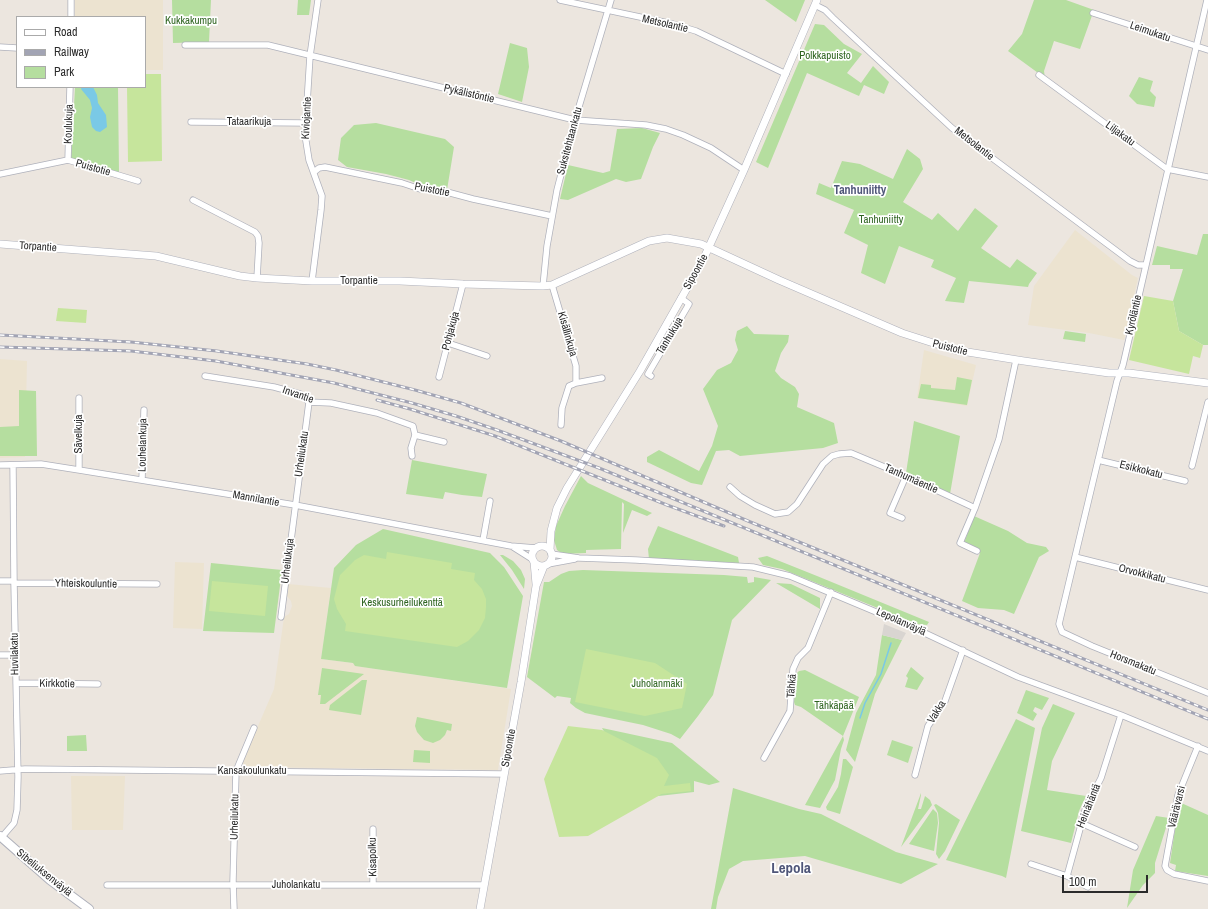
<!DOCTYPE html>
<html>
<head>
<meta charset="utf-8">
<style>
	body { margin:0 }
	#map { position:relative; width:1208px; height:909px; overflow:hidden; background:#ece6df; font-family:"Archivo Narrow",sans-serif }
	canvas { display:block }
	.legend { position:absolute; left:16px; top:16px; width:130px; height:72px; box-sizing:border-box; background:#fff; border:1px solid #aaa; margin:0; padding:5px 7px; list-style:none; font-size:12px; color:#2b2b2b }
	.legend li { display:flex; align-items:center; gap:8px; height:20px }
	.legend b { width:20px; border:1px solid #aaa }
	.scale { position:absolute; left:1062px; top:875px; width:86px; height:18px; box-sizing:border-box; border:2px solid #2b2b2b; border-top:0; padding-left:5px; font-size:12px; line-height:14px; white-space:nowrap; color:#2b2b2b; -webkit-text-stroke:3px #fff; paint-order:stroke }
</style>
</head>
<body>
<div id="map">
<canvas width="1208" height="909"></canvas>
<ul class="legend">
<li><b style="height:5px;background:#fff"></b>Road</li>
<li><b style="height:5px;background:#a2a4b4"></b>Railway</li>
<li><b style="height:11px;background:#b5de9f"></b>Park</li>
</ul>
<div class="scale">100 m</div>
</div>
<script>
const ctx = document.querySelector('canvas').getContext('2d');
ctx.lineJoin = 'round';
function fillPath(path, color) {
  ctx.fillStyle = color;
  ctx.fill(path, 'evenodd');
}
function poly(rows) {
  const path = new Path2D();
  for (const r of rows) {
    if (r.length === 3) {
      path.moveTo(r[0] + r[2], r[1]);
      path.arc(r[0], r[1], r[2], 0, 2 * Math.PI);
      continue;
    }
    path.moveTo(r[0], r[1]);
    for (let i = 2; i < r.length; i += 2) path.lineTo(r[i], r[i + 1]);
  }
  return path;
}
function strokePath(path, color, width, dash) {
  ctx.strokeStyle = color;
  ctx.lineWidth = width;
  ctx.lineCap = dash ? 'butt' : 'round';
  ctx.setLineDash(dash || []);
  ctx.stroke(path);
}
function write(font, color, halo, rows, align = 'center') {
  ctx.font = font + ' "Archivo Narrow",sans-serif';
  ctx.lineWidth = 3.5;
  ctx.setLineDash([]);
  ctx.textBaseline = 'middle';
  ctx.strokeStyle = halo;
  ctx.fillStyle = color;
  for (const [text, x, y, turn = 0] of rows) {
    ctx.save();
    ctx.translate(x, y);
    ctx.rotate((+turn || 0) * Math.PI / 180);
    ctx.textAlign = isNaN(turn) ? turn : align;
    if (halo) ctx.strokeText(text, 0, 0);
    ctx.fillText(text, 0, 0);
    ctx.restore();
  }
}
fillPath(poly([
	[75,0,163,0,163,70,145,70,145,17,75,17],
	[1075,230,1132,275,1138,278,1124,340,1089,333,1028,325,1034,286],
	[924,350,976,365,967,406,917,398],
	[0,359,27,361,25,457,0,458],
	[175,562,204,563,202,629,173,628],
	[288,584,331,588,321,659,353,663,356,666,511,689,498,770,245,767,242,763,274,689,284,617,289,614,292,606,291,601,287,596],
	[71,776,125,776,123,830,72,830]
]), '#ece3d0');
fillPath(poly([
	[172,0,211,0,209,42,173,43],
	[298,0,311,0,309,15,297,15],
	[765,0,805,0,796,22],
	[1034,0,1066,0,1094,10,1080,49,1054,41,1044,71,1045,78,1008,51,1022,34],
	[815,24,824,25,844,44,862,54,847,73,861,83,873,66,889,82,884,94,864,85,859,96,807,73,768,168,756,162],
	[510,43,527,48,529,67,522,102,498,94],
	[1139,77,1153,81,1150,91,1156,97,1154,107,1137,104,1129,96],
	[75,87,118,87,119,173,71,159],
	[376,123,445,139,454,147,447,190,420,185,409,180,386,174,347,167,338,160,341,138,354,125],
	[642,128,660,133,653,147,641,179,626,182,616,179,568,200,560,199,568,165,603,173,610,171,617,129],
	[907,149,920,159,923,169,903,202,932,220,938,213,958,231,975,208,998,226,981,248,1010,268,1017,259,1037,273,1029,284,1028,287,969,281,964,303,945,301,956,278,931,267,934,260,899,246,885,284,861,273,868,245,844,233,854,210,816,194,819,183,831,188,842,161,860,164,893,179],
	[1203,234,1208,234,1208,345,1203,345,1179,331,1173,301,1183,269,1170,269,1170,265,1152,265,1157,246,1197,255],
	[747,326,754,334,789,335,788,342,781,353,775,371,781,378,795,387,799,394,797,407,834,423,838,443,823,448,740,456,729,450,716,451,702,485,691,483,647,462,647,457,659,450,699,471,712,446,718,426,703,389,717,370,731,363,738,350,735,340,737,331],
	[1065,331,1086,334,1085,342,1063,339],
	[957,377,972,380,967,405,918,398,921,384,931,385,931,388,955,390],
	[19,390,36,391,37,456,0,456,0,427,19,426],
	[914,421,960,436,950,494,906,473],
	[412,460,487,474,482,497,462,495,445,492,443,499,406,494],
	[581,476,588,483,652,513,647,516,632,510,623,533,624,504,622,502,621,549,586,550,586,553,563,554,557,550,554,540,556,526,565,506],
	[974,516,1008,531,1027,543,1046,547,1049,551,1039,557,1014,614,1004,610,978,608,962,601,980,553,964,543],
	[658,526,738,557,739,563,649,559,648,549],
	[383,529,490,553,504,567,523,596,507,688,355,666,353,663,321,659,334,568,356,545],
	[500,555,503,555,513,561,521,570,525,579,524,589,512,570],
	[767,556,817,576,929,622,927,625,917,624,782,569,763,565,758,558],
	[211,563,282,570,274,633,203,631],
	[583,570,724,575,747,577,748,583,754,582,754,577,771,580,732,620,713,695,698,716,680,739,671,734,643,725,585,713,576,708,570,703,571,698,557,696,555,698,527,677,544,582,549,582,561,574,569,571],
	[776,583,791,584,820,598,820,609],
	[882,635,902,640,875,694,855,762,846,750,856,713,876,675],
	[911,667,924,678,917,690,905,687,908,678,906,676],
	[322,668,364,674,325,704,320,704,321,695,318,695],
	[805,670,859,697,843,736,844,740,841,749,835,780,820,808,805,805,843,736,801,707,795,705,794,702,797,673,799,671],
	[362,680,367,680,361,715,329,710,330,705],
	[1026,690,1049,698,1042,710,1035,707,1033,711,1037,714,1033,721,1017,713],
	[1053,704,1075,713,1052,761,1047,790,1086,796,1079,811,1071,843,1021,831,1042,728],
	[417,717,452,724,451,731,447,730,445,735,440,740,433,743,424,740,417,732,415,726],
	[1016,719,1035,728,1006,878,1002,876,946,860],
	[602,728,672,743,720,782,709,785,694,781,694,792,641,798],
	[86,735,87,751,67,751,67,736],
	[892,740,913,747,908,763,887,755],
	[414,750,430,751,430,763,413,762],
	[843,759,846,759,853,767,840,814,827,810,826,807,838,787,841,774],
	[733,788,799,809,821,814,896,852,938,864,901,884,805,856,743,861,729,869,718,897,716,909,711,909],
	[921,793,921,795,918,809,921,809,925,796,930,800,932,805,901,847],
	[1179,802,1208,815,1208,876,1175,871,1176,865,1170,863],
	[936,804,960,820,945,851,939,859,936,854,939,823,938,813,934,805],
	[933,809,937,813,938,823,934,851,909,844],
	[1156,816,1169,818,1155,863,1155,873,1143,885,1127,908,1133,870]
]), '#b5de9f');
fillPath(poly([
	[145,74,161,74,162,161,128,162,127,87,145,87],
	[1144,296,1173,301,1179,331,1203,345,1200,358,1193,356,1189,374,1129,360],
	[58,308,87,310,86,323,56,321],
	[387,552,452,563,451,569,475,573,474,580,482,589,486,599,486,607,485,618,479,630,468,641,457,647,345,631,346,624,337,609,334,599,340,575,355,560,364,555,386,559],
	[212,581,268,586,265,616,209,611],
	[586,649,655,663,687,684,682,708,645,716,575,702],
	[568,726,602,730,657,758,669,775,664,786,690,783,691,791,661,794,660,795,588,836,559,837,544,779]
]), '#c6e59c');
fillPath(poly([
	[884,624,906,633,902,640,882,635]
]), '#d9d5d1');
fillPath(poly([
	[82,87,93,87,97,95,98,103,106,115,107,127,100,132,96,131,92,127,90,117,92,108,90,100,81,89]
]), '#7ac9e6');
strokePath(poly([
	[860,718,865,703,881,674,891,643]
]), '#7ac9e6', 1.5);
const minor = poly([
	[71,0,71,17],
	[560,0,673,24,696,31,786,74],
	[1207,0,1123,365,1117,381,1059,624,1062,632,1092,646,1208,693],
	[815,5,825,10,833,18,952,128,1118,252,1130,261,1138,265,1145,265],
	[1093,13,1208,50],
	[185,45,268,45,575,120,646,125,666,129,683,135,711,148,744,170],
	[0,47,17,48],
	[1039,75,1167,169,1208,177],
	[191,122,306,123],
	[68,160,70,87],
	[314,172,319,168,325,167,402,183,420,189,443,191,473,199,552,216],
	[0,174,68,160,138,181],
	[193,200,255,232,258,236,259,243,257,278],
	[312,281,321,210,322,196,309,160,305,135,310,56,318,0],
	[552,285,576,366,576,383,602,378],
	[543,286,547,246,557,190,575,120,611,0],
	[448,343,487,356],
	[205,376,274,387,300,394,309,402,331,403,377,413,413,426,415,435,444,442],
	[651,376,648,374,689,304,681,298],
	[439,377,463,284],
	[561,425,562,408,569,386,576,383],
	[412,456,411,448,415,435],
	[1098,460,1185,481],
	[0,465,41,464,79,470,295,505,511,546,536,548],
	[1192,466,1208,402],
	[79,470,79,398],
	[142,480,144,410],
	[730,487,740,496,755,505,775,514,788,512,797,504,823,464,832,456,839,454,851,453,906,476,975,508,999,439,1016,360],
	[975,508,960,543,977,551],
	[902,518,890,513,906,476],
	[483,540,490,501],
	[513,547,532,559],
	[551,554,579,558,636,560,753,567,790,576,912,627,1018,677,1121,715,1208,751],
	[1075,557,1208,590],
	[548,564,575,559],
	[0,581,14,581],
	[14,583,157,584],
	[281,617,309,402],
	[0,655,16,655],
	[16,683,98,684],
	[1198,746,1178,795,1165,866,1167,870,1174,874,1208,881],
	[764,758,790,711,793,669,798,658,808,648,831,592],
	[0,771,25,769,504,774],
	[915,775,928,726,945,701,963,650],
	[1081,823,1135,847],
	[373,829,373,885],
	[1,838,14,823,17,810,18,777,14,583,13,465],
	[1031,864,1067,876],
	[107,885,484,885],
	[1088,887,1067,876,1086,807,1101,778,1121,715],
	[234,909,233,881,236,771,254,728]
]);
const tertiary = poly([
	[0,244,156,256,240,276,257,278,312,281,400,281,463,284,543,286,552,285,649,241,667,238,701,244,779,280,902,333,955,350,1024,361,1109,373,1129,373,1208,383],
	[542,556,10],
	[550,550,551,531,557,508,567,488,640,371,703,260,744,170,817,0],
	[534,562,536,584],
	[480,909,521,682,536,586,544,566]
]);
const secondary = poly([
	[0,836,50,880,89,909]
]);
strokePath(minor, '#afb1bb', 7);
strokePath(tertiary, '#afb1bb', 8);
strokePath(secondary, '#afb1bb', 10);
strokePath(minor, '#fff', 5.5);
strokePath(tertiary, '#fff', 7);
strokePath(secondary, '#fff', 8);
const rail = poly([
	[0,335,131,342,217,351,307,364,336,370,415,390,461,403,561,441,748,521,1208,710],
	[0,347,131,351,216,361,334,383,412,403,456,416,497,430,599,468,1208,719],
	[377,400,410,409,495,436,667,505,724,526]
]);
strokePath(rail, '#a2a4b4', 3);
strokePath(rail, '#fff', 1.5, [4.5]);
write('11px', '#2e6420', '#fff', [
	["Kukkakumpu",191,21],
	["Polkkapuisto",825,56],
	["Tanhuniitty",881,220],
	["Keskusurheilukenttä",402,603],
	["Juholanmäki",657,684],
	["Tähkäpää",834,706]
]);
write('11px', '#2b2b2b', '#fff', [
	["Metsolantie",665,24,13],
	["Leimukatu",1150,32,19],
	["Pykälistöntie",469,94,13],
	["Kiviojantie",307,118,-87],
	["Tataarikuja",249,122],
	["Koulukuja",69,124,-88],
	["Liljakatu",1120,134,36],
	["Suksitehtaankatu",570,141,-75],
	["Metsolantie",974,144,38],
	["Puistotie",93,168,16],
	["Puistotie",432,190,11],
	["Torpantie",38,247,4],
	["Sipoontie",696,272,-61],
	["Torpantie",359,281],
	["Kyröläntie",1134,315,-77],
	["Pohjakuja",451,331,-75],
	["Kisällinkuja",567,334,74],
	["Tanhukuja",670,336,-59],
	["Puistotie",950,348,14],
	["Invantie",298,395,19],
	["Sävelkuja",79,434,-90],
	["Louhelankuja",143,445,-89],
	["Urheilukatu",302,454,-82],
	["Esikkokatu",1141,470,14],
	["Tanhumäentie",911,479,24],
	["Mannilantie",256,499,10],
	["Urheilukuja",288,561,-83],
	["Orvokkikatu",1142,574,14],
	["Yhteiskouluntie",86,584,1],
	["Lepolanväylä",901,622,24],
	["Huvilakatu",15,654,-91],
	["Horsmakatu",1133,663,22],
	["Kirkkotie",57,684,1],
	["Tähkä",792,686,-85],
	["Vakka",937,712,-58],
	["Sipoontie",509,748,-80],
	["Kansakoulunkatu",252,771],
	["Heinähäntä",1089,806,-68],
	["Väärävarsi",1177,807,-76],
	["Urheilukatu",235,817,-89],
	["Kisapolku",373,857,-91],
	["Sibeliuksenväylä",44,873,39],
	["Juholankatu",296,885]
]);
write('bold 12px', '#4f5679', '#fff', [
	["Tanhuniitty",860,191]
]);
write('bold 15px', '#4f5679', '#fff', [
	["Lepola",791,869]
]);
</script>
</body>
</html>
